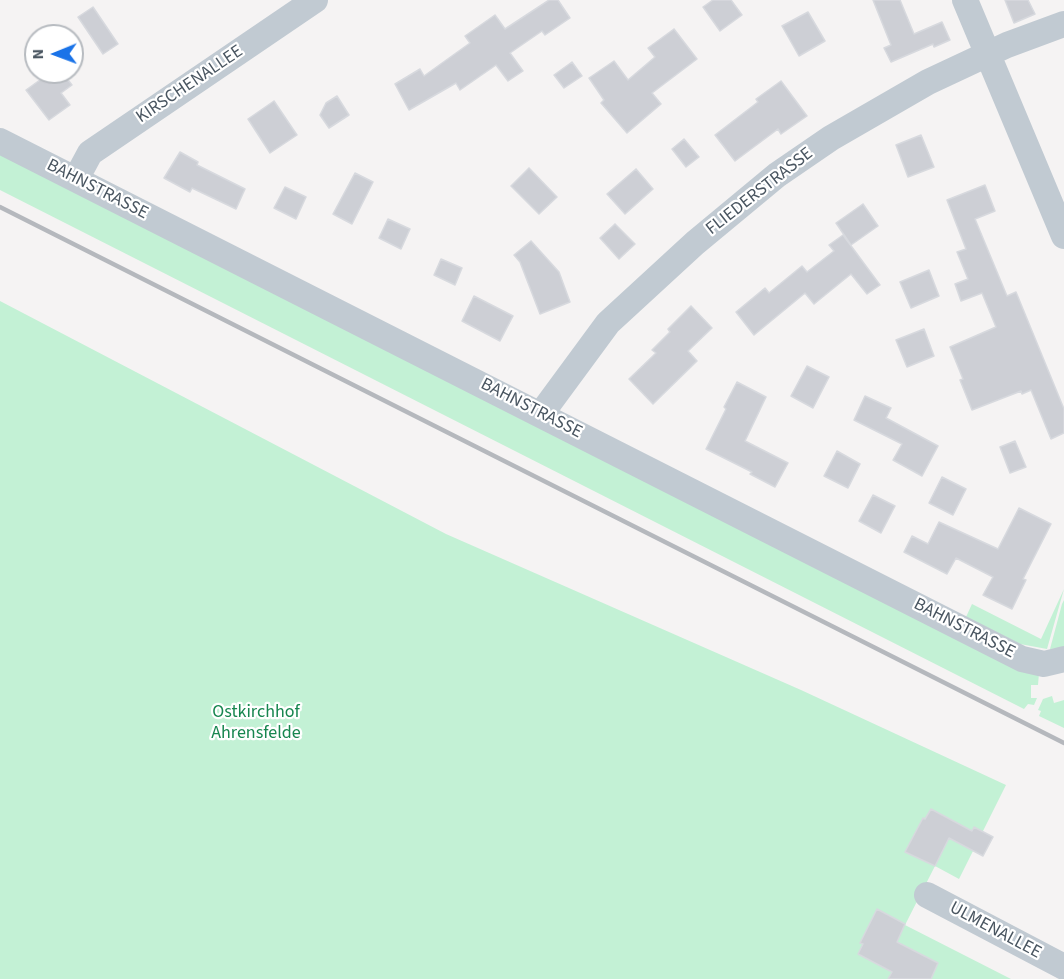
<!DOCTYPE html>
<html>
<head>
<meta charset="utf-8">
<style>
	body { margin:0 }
	#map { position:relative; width:1064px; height:979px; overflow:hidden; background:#f5f3f3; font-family:"Source Sans 3",sans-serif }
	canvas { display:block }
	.north { position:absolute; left:24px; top:24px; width:60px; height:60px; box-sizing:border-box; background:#fff; border:2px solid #b7bbc0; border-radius:50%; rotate:269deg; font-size:16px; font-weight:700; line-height:24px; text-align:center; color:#4a5661 }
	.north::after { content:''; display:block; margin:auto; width:21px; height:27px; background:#1a73e8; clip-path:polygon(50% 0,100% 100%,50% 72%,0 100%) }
</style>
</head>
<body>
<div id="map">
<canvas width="1064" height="979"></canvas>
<div class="north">N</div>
</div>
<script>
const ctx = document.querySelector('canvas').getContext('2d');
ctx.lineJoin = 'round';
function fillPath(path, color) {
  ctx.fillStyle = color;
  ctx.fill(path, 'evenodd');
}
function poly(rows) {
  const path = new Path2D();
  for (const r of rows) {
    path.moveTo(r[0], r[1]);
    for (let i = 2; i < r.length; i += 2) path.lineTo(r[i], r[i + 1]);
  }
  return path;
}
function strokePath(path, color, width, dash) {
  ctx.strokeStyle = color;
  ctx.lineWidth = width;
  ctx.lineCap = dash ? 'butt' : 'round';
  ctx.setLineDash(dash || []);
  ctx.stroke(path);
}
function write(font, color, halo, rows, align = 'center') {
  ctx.font = font + ' "Source Sans 3",sans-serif';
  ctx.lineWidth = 4.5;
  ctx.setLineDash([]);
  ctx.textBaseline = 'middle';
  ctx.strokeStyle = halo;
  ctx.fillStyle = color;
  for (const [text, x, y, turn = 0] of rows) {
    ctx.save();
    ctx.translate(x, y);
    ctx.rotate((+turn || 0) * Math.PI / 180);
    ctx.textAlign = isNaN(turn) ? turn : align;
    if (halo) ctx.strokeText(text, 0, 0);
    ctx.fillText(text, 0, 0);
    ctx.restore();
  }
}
fillPath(poly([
	[0,151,1039,673,1038,685,1031,685,1031,698,1037,698,1034,705,1028,704,1024,709,0,190],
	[0,301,446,534,801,690,1006,785,959,879,935,866,905,925,1011,979,0,979],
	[1064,589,1047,649,1020,644,966,617,972,604,1041,639],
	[1064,600,1064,648,1050,649,1062,604],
	[1052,696,1054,703,1064,700,1064,728,1039,716,1041,711,1038,710,1043,699]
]), '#c3f1d5');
const building = poly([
	[549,0,558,0,570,18,545,35,542,31,510,53,523,71,508,81,496,65,460,90,456,83,409,110,395,84,420,69,424,76,470,43,465,36,495,15,505,29,549,0],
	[713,0,731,0,742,15,720,31,703,7,713,0],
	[873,0,900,0,914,34,942,22,950,40,934,47,933,44,891,62,884,48,891,45,873,0],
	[1005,0,1028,0,1035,14,1014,23,1005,0],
	[93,7,118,44,103,54,78,17,93,7],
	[808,12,825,41,799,56,782,26,808,12],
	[674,29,697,59,652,93,661,104,627,133,601,103,604,100,589,78,614,61,628,80,655,57,648,48,674,29],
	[572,62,582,76,564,88,554,75,572,62],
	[51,72,62,72,72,85,61,93,70,105,49,120,26,90,51,72],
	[781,81,807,116,781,134,778,129,735,161,715,135,758,102,756,99,781,81],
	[337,96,349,115,329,128,320,115,326,103,337,96],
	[274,101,297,135,270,153,248,119,274,101],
	[921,135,934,167,908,177,896,145,921,135],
	[684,139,699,157,686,167,672,149,684,139],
	[180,152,198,162,197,165,245,189,236,209,192,188,190,192,164,178,180,152],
	[529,168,557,197,539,214,511,186,529,168],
	[636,169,653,189,625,214,607,194,636,169],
	[355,173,373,182,352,224,333,214,355,173],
	[985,185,995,211,975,219,1007,296,1016,292,1064,409,1064,433,1051,439,1031,390,1022,394,1021,391,972,410,960,380,963,379,950,347,996,327,982,293,961,301,955,284,968,279,957,252,966,249,947,200,985,185],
	[285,187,306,197,296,219,274,208,285,187],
	[863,204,878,226,851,245,836,223,863,204],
	[388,219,410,229,401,249,379,238,388,219],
	[615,224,635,244,619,259,600,238,615,224],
	[843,235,880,285,867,294,851,274,814,304,805,293,754,335,736,312,765,288,769,293,802,266,807,272,834,251,829,245,843,235],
	[531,241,559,272,570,302,540,314,520,262,514,255,531,241],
	[441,259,462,268,455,285,434,275,441,259],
	[929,270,939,296,911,308,900,282,929,270],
	[474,296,513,316,500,341,462,321,474,296],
	[691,306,712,328,688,351,697,361,653,404,629,379,656,353,652,350,670,332,668,329,691,306],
	[924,329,934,356,907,367,896,340,924,329],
	[807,366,829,377,813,408,791,396,807,366],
	[737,382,766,397,745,441,788,463,775,487,750,474,752,472,706,449,726,409,724,407,737,382],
	[865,396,891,408,886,418,938,446,922,476,893,460,902,444,854,420,865,396],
	[1015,441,1026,467,1010,473,1000,447,1015,441],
	[837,451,860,464,848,488,824,476,837,451],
	[942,477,966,489,953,515,929,503,942,477],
	[873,495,895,506,881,533,859,521,873,495],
	[1019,508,1051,524,1023,579,1026,580,1012,609,983,595,993,577,956,558,947,574,904,552,912,536,928,544,939,522,998,549,1019,508],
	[931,809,972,831,974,827,993,837,983,856,949,838,935,866,905,852,923,818,925,819,931,809],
	[877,909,905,924,897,942,938,963,931,979,888,979,892,972,858,954,863,944,860,943,877,909]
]);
fillPath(building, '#cdcfd5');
strokePath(building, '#d7d9de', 1.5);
strokePath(poly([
	[965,0,1064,236],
	[0,141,1022,659,1044,664,1064,659],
	[76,179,90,153,315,0],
	[541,414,608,323,695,243,777,175,831,138,928,82,1007,45,1064,24],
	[927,895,1064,967]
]), '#c1cad2', 26);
strokePath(poly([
	[0,207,1064,743]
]), '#b5b8bd', 4.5);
write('18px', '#4a5661', '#fff', [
	["KIRSCHENALLEE",190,85,-34],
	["BAHNSTRASSE",97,190,27],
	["FLIEDERSTRASSE",760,192,-38],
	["BAHNSTRASSE",531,409,27],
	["BAHNSTRASSE",964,629,27],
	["ULMENALLEE",995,931,28]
]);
write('18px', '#17864f', '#fff', [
	["Ostkirchhof",256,713],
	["Ahrensfelde",256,734]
]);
</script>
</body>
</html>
